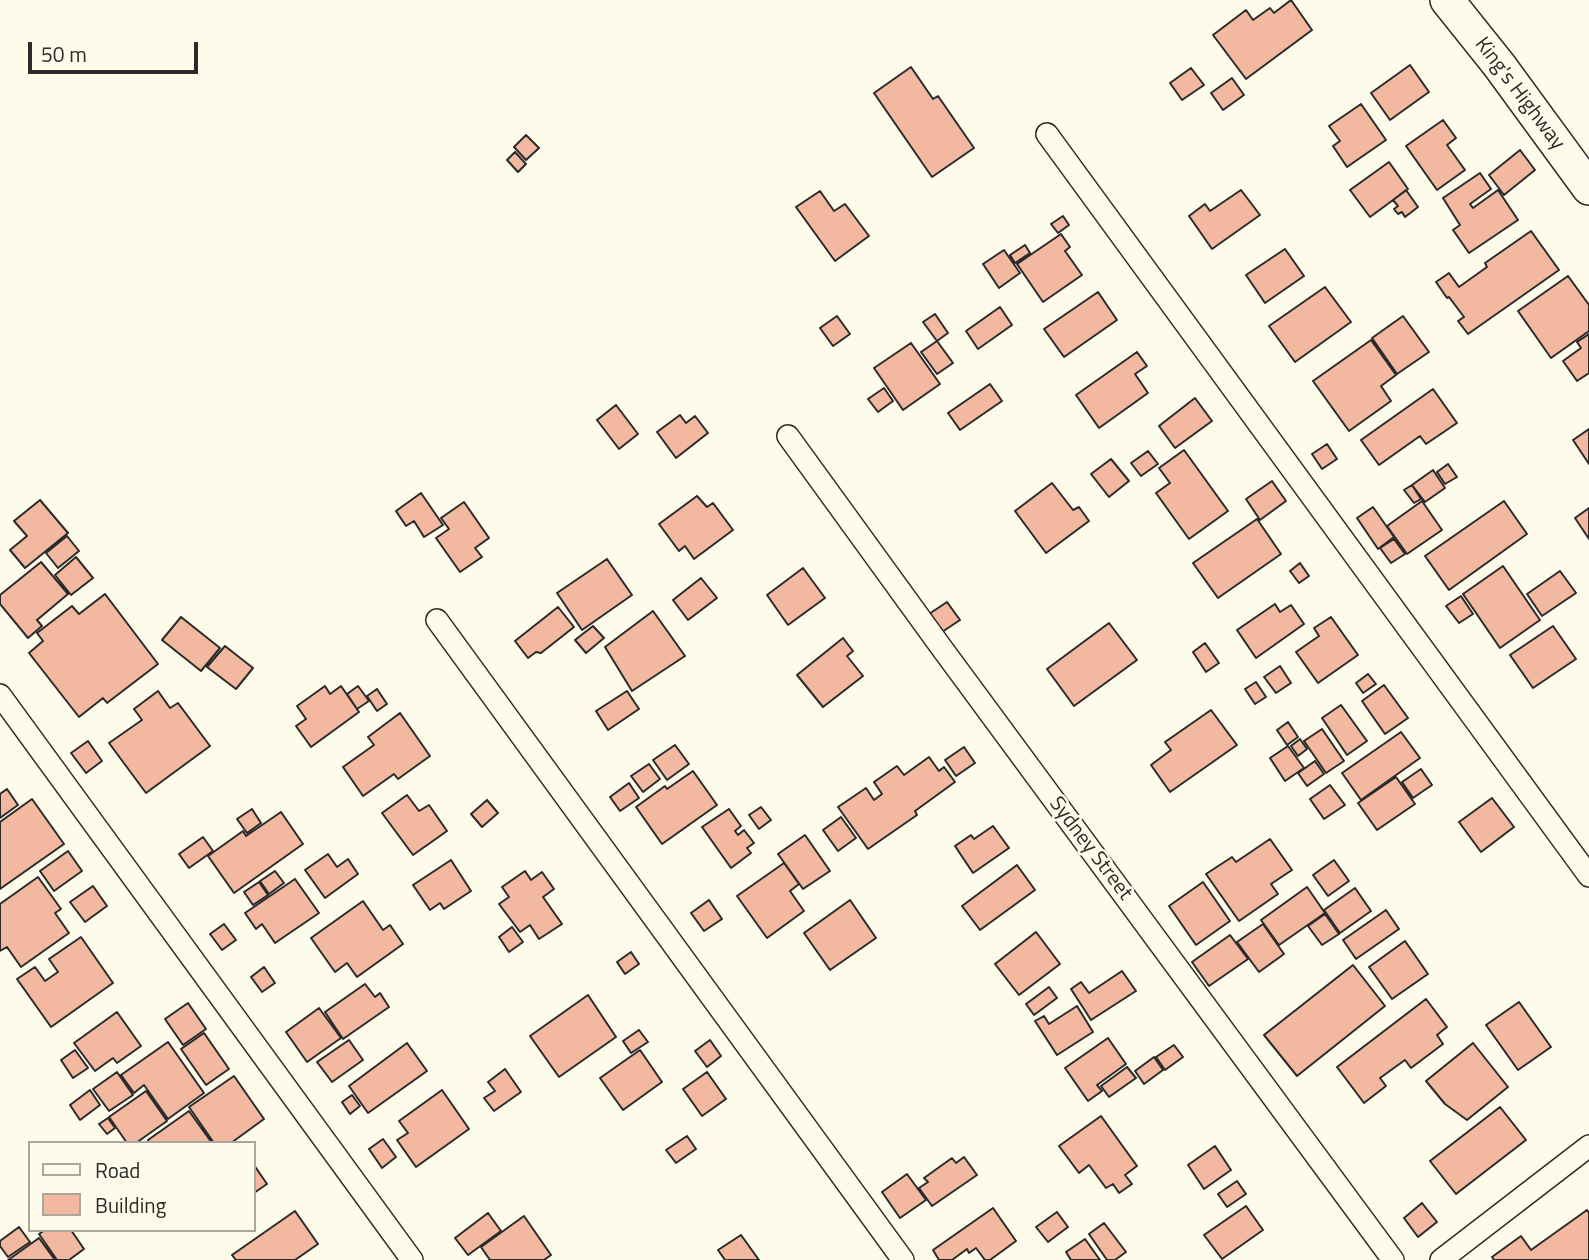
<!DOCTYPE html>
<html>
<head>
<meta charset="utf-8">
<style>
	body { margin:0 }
	#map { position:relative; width:1589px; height:1260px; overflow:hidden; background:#fdfbea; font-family:"Titillium Web",sans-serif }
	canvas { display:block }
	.legend { position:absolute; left:28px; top:1141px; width:228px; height:91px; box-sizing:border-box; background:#fdfbea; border:2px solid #a9a89e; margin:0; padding:9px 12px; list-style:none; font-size:21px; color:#2b2b2b }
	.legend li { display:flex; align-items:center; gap:14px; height:35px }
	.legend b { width:35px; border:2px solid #a9a89e }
	.scale { position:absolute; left:28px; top:42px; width:170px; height:32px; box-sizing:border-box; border:4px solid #2b2b2b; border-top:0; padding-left:9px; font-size:21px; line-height:24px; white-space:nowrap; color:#2b2b2b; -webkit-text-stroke:5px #fdfbea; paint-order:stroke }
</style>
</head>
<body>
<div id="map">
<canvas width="1589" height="1260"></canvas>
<ul class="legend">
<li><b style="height:9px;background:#fdfbea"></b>Road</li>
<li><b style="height:19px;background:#f2b8a0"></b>Building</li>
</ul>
<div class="scale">50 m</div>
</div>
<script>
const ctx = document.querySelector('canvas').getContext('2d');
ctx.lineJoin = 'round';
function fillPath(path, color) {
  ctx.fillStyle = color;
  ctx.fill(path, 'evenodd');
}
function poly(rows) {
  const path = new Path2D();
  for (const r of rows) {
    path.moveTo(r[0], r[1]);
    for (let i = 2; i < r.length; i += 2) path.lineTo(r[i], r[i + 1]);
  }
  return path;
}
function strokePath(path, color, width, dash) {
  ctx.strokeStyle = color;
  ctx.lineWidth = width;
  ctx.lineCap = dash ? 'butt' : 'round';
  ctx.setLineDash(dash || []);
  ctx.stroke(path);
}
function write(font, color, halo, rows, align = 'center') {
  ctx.font = font + ' "Titillium Web",sans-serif';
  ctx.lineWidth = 5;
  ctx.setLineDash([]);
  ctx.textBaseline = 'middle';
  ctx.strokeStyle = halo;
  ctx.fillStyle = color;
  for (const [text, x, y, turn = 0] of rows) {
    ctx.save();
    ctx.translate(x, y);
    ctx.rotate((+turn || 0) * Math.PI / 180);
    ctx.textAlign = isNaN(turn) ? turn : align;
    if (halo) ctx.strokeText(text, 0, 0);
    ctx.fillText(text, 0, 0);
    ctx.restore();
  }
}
const building = poly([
	[1291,0,1312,30,1246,79,1213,35,1246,10,1253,20,1270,8,1274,13,1291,0],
	[1410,65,1429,92,1390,120,1371,93,1410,65],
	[911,67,933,99,938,96,974,148,932,177,874,93,911,67],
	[1191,68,1204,85,1182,100,1170,83,1191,68],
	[1232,78,1244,95,1223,110,1211,93,1232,78],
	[1361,104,1386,140,1347,167,1333,146,1340,141,1329,126,1361,104],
	[1443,120,1456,138,1447,145,1465,170,1437,190,1406,146,1443,120],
	[526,135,539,148,526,160,514,147,526,135],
	[1520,150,1535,170,1504,195,1489,175,1520,150],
	[515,152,526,164,518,172,507,160,515,152],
	[1389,162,1408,189,1370,217,1350,190,1389,162],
	[1480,173,1491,189,1470,204,1473,208,1498,190,1518,220,1469,253,1453,230,1460,225,1443,198,1480,173],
	[1241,190,1260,215,1212,249,1189,216,1205,204,1210,211,1241,190],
	[1406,190,1418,207,1405,217,1402,212,1398,214,1394,209,1398,206,1393,200,1406,190],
	[820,191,834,211,845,204,869,236,835,261,796,207,820,191],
	[1063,216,1069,225,1058,233,1051,224,1063,216],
	[1531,231,1559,270,1468,334,1458,321,1464,317,1449,297,1447,298,1436,282,1449,273,1459,287,1487,267,1485,263,1531,231],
	[1061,234,1070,247,1065,251,1082,275,1043,302,1017,264,1061,234],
	[1025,245,1030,253,1015,263,1010,255,1025,245],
	[1285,249,1304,276,1265,303,1246,275,1285,249],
	[1004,250,1020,273,999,288,983,264,1004,250],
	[1568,276,1589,305,1589,331,1551,358,1518,311,1568,276],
	[1325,287,1351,322,1295,362,1269,326,1325,287],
	[1098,292,1117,320,1064,357,1044,329,1098,292],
	[1000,307,1012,325,978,349,966,331,1000,307],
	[935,314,948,333,937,341,923,322,935,314],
	[837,316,850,334,833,346,820,328,837,316],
	[1403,316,1429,352,1397,374,1372,338,1403,316],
	[1589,334,1589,373,1577,381,1563,361,1581,348,1577,342,1589,334],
	[1371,340,1396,375,1381,386,1391,401,1349,431,1313,381,1371,340],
	[937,341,953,363,937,374,921,352,937,341],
	[911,343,940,384,903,410,874,368,911,343],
	[1137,352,1147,366,1135,374,1148,393,1099,428,1076,395,1137,352],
	[990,384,1002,401,960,430,948,413,990,384],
	[884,388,893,401,878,412,868,399,884,388],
	[1433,389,1457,423,1426,444,1420,436,1379,465,1361,440,1433,389],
	[1195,398,1212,421,1175,448,1159,426,1195,398],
	[616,405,638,434,619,449,597,420,616,405],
	[680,415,686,423,695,416,708,433,676,458,657,432,680,415],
	[1589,429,1589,464,1573,440,1589,429],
	[1327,444,1337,459,1322,469,1312,454,1327,444],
	[1184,450,1228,511,1189,539,1156,493,1170,483,1159,468,1184,450],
	[1148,451,1158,464,1141,476,1131,463,1148,451],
	[1111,459,1129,481,1109,497,1091,474,1111,459],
	[1448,464,1457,477,1445,484,1437,472,1448,464],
	[1433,470,1445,488,1425,502,1412,485,1433,470],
	[1272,481,1286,501,1260,520,1246,499,1272,481],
	[1052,483,1073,510,1079,507,1089,521,1046,553,1015,511,1052,483],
	[1412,485,1421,499,1414,503,1404,490,1412,485],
	[421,493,443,525,424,537,414,521,406,526,396,511,421,493],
	[697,496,707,507,713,503,733,530,694,559,685,546,679,551,659,524,697,496],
	[40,500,68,533,25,568,10,550,27,536,14,521,40,500],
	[1422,501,1442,530,1407,554,1387,526,1422,501],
	[1504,501,1527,534,1449,590,1425,556,1504,501],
	[464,502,489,538,475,548,482,557,460,572,436,538,449,529,441,518,464,502],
	[1373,507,1394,537,1378,549,1357,518,1373,507],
	[1589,508,1589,539,1575,518,1589,508],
	[1257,519,1281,554,1218,598,1193,563,1257,519],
	[67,536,79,551,58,568,46,553,67,536],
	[1394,539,1405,554,1391,563,1380,548,1394,539],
	[76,557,93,578,71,595,55,575,76,557],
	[607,559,632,595,582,630,557,593,607,559],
	[41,562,68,594,37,620,42,626,28,638,0,604,0,595,41,562],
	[1300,563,1309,576,1299,583,1290,571,1300,563],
	[1503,566,1540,620,1500,648,1463,594,1503,566],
	[803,568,825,598,788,625,767,595,803,568],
	[1560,571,1576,593,1542,616,1527,594,1560,571],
	[701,578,717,598,688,620,673,600,701,578],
	[105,594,158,664,107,703,103,698,79,717,29,653,43,641,37,633,72,606,79,614,105,594],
	[1461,596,1473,614,1459,623,1446,606,1461,596],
	[947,602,960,620,939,634,926,616,947,602],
	[1275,604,1280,612,1291,605,1304,624,1256,658,1237,630,1275,604],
	[558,607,574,627,541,653,536,652,528,658,515,641,558,607],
	[653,611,685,656,632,691,605,647,653,611],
	[181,617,220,648,201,671,162,640,181,617],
	[1331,617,1358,655,1318,683,1296,652,1319,636,1314,628,1331,617],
	[1109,623,1137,660,1074,706,1047,669,1109,623],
	[593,626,604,638,586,653,575,640,593,626],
	[1553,626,1576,659,1533,688,1510,655,1553,626],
	[843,638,853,651,847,656,863,676,823,707,797,675,843,638],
	[1205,643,1219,663,1206,672,1193,652,1205,643],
	[225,646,253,668,236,689,207,667,225,646],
	[1280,666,1291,683,1276,693,1264,677,1280,666],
	[1368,674,1376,684,1363,693,1356,683,1368,674],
	[1256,682,1266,697,1255,704,1245,689,1256,682],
	[1384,685,1408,718,1385,734,1362,701,1384,685],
	[325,686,330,694,341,686,359,712,311,747,296,726,306,719,297,706,325,686],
	[358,686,369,701,357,709,347,694,358,686],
	[377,689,387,704,377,711,367,696,377,689],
	[158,691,170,708,178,703,210,746,146,793,109,743,142,720,134,709,158,691],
	[627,691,639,709,608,730,596,711,627,691],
	[1341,705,1367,741,1347,755,1322,718,1341,705],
	[1211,710,1237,745,1170,792,1151,765,1171,750,1165,742,1211,710],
	[400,713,430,756,398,779,394,774,363,796,343,767,374,745,368,737,400,713],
	[1288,722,1298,737,1287,745,1277,730,1288,722],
	[1322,729,1344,761,1326,773,1304,741,1322,729],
	[1401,732,1420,758,1361,800,1342,773,1401,732],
	[1300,739,1307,749,1298,756,1291,746,1300,739],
	[88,741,102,761,86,773,71,753,88,741],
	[675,745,689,764,667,780,653,760,675,745],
	[1288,746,1304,768,1285,781,1270,758,1288,746],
	[964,747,975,763,956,776,945,760,964,747],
	[929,757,939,771,944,767,955,782,915,811,917,815,868,849,838,807,866,788,874,800,882,794,874,782,897,766,904,775,929,757],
	[1315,761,1324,774,1307,786,1298,773,1315,761],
	[649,764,660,779,643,792,631,776,649,764],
	[1421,769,1432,785,1413,798,1402,782,1421,769],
	[693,771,717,805,662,844,636,807,665,786,667,789,693,771],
	[1396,777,1415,804,1377,830,1358,803,1396,777],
	[629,783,639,798,620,811,610,797,629,783],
	[1330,785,1345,805,1324,819,1310,799,1330,785],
	[7,789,18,805,0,818,0,794,7,789],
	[407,795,419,811,429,805,447,831,413,855,382,813,407,795],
	[1492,798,1514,827,1481,852,1459,822,1492,798],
	[32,799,64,844,0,889,0,822,32,799],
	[487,800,498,813,482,827,471,814,487,800],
	[761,807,771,820,759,829,749,815,761,807],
	[252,809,261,823,247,833,237,819,252,809],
	[729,809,741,826,735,831,738,835,744,830,754,843,747,848,751,853,731,868,702,827,729,809],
	[281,812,303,844,234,893,208,856,243,831,246,836,281,812],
	[841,817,856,838,838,851,823,830,841,817],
	[993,826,1009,848,973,873,955,846,971,835,974,839,993,826],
	[805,835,830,871,803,889,778,854,805,835],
	[203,837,213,851,189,868,179,854,203,837],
	[1270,839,1292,870,1271,884,1278,894,1239,921,1206,874,1232,857,1236,862,1270,839],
	[68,851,82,871,54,891,40,871,68,851],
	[328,854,337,867,348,859,358,874,325,898,305,870,328,854],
	[451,860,471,891,444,909,440,903,430,910,413,885,451,860],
	[1334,860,1349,881,1328,896,1313,875,1334,860],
	[784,863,799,884,790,891,804,911,767,938,737,896,784,863],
	[1017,865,1035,890,980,930,962,906,1017,865],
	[275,871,284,883,269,894,260,881,275,871],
	[525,871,531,880,542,872,554,889,543,897,562,924,539,939,530,925,520,932,499,904,509,897,502,887,525,871],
	[38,877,61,909,55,913,69,933,21,967,7,947,0,951,0,904,38,877],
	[295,879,319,913,275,943,262,924,256,929,245,913,295,879],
	[259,882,268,895,253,905,244,892,259,882],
	[1203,882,1230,921,1196,945,1169,906,1203,882],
	[93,886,107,906,85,922,70,902,93,886],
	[1307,887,1325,913,1279,945,1261,920,1307,887],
	[1355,888,1371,911,1340,933,1324,910,1355,888],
	[709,900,722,919,704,931,691,913,709,900],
	[850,900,876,938,830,970,804,933,850,900],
	[363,901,383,930,390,925,403,944,357,977,347,963,335,972,311,938,363,901],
	[1386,910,1399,929,1356,959,1343,940,1386,910],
	[1325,914,1339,934,1322,945,1308,926,1325,914],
	[224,924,236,940,222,950,210,934,224,924],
	[1263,924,1284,954,1259,972,1237,942,1263,924],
	[512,927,523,942,509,952,499,937,512,927],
	[1036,932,1060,964,1019,995,995,964,1036,932],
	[1230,935,1248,959,1209,986,1192,962,1230,935],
	[81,937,113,983,51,1027,17,979,35,967,45,981,58,972,49,959,81,937],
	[1405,941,1428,974,1392,999,1369,967,1405,941],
	[631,952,639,964,625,974,617,962,631,952],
	[1353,965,1385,1006,1297,1076,1264,1035,1353,965],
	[264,967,275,983,262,992,251,977,264,967],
	[1122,971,1136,991,1091,1020,1071,989,1081,982,1089,993,1122,971],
	[365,984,375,997,380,993,389,1007,343,1039,325,1012,365,984],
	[1049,987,1057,998,1034,1015,1026,1004,1049,987],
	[588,995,616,1037,559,1077,530,1036,588,995],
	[1426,999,1447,1027,1437,1035,1443,1044,1411,1068,1405,1060,1380,1078,1386,1086,1364,1103,1337,1067,1426,999],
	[1519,1002,1551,1047,1518,1070,1486,1025,1519,1002],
	[188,1003,206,1029,183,1045,165,1019,188,1003],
	[1077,1006,1093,1032,1057,1055,1035,1021,1044,1016,1049,1024,1077,1006],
	[319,1008,341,1038,307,1062,286,1032,319,1008],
	[117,1012,141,1046,117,1063,113,1058,95,1071,74,1043,117,1012],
	[639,1030,648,1042,631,1053,623,1041,639,1030],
	[204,1033,229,1069,206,1085,181,1049,204,1033],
	[1108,1038,1126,1064,1097,1085,1102,1091,1088,1101,1065,1068,1108,1038],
	[349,1040,363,1060,332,1082,317,1062,349,1040],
	[710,1040,721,1056,707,1067,695,1051,710,1040],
	[168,1042,204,1093,168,1119,144,1085,134,1093,121,1075,168,1042],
	[407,1043,427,1071,368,1113,349,1086,407,1043],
	[1473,1043,1508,1087,1467,1120,1445,1104,1426,1081,1473,1043],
	[1174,1045,1183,1057,1165,1070,1156,1057,1174,1045],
	[75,1050,88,1068,73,1078,61,1060,75,1050],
	[640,1050,662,1082,623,1110,600,1078,640,1050],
	[1154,1057,1163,1070,1144,1084,1135,1071,1154,1057],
	[1127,1067,1136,1078,1109,1097,1101,1086,1127,1067],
	[505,1069,521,1092,494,1111,484,1098,495,1091,488,1082,505,1069],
	[117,1072,133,1095,109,1111,93,1089,117,1072],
	[707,1072,726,1099,702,1116,683,1089,707,1072],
	[234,1076,264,1119,231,1143,214,1143,189,1107,234,1076],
	[90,1090,100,1105,80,1120,70,1105,90,1090],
	[442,1090,469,1129,416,1167,397,1140,408,1133,399,1121,442,1090],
	[146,1091,167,1121,136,1143,127,1143,109,1117,146,1091],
	[352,1095,360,1106,350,1114,342,1102,352,1095],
	[1500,1107,1526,1140,1456,1194,1430,1161,1500,1107],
	[189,1111,212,1143,149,1143,148,1140,189,1111],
	[1101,1116,1137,1166,1125,1175,1132,1184,1119,1193,1113,1184,1106,1188,1089,1165,1079,1173,1059,1146,1101,1116],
	[108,1118,115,1128,107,1134,99,1124,108,1118],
	[687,1136,696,1149,676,1163,666,1150,687,1136],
	[383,1139,396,1157,382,1168,369,1149,383,1139],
	[1215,1146,1231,1170,1204,1189,1188,1165,1215,1146],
	[964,1157,977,1175,932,1206,919,1188,928,1182,924,1178,952,1158,956,1163,964,1157],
	[254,1165,267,1184,254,1193,254,1165],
	[907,1174,926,1200,900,1218,882,1192,907,1174],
	[1237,1181,1246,1194,1227,1207,1218,1194,1237,1181],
	[1422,1203,1437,1222,1418,1237,1404,1218,1422,1203],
	[1246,1206,1263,1230,1222,1259,1204,1235,1246,1206],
	[993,1208,1016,1241,990,1260,985,1260,976,1248,969,1253,967,1249,952,1260,939,1260,933,1250,993,1208],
	[1587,1210,1589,1213,1589,1260,1494,1260,1492,1257,1521,1236,1531,1250,1587,1210],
	[295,1211,318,1244,295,1260,236,1260,232,1255,295,1211],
	[1057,1212,1068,1227,1048,1242,1036,1227,1057,1212],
	[488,1213,501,1231,468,1255,455,1238,488,1213],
	[524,1216,551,1255,544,1260,490,1260,481,1247,524,1216],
	[1104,1223,1126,1252,1115,1260,1107,1260,1089,1234,1104,1223],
	[19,1227,30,1242,8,1257,0,1246,0,1241,19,1227],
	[45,1230,71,1230,84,1249,69,1260,57,1260,39,1234,45,1230],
	[741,1235,759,1260,725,1260,718,1250,741,1235],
	[39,1238,55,1260,8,1260,39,1238],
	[1085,1239,1100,1260,1071,1260,1066,1252,1085,1239]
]);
fillPath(building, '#f2b8a0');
strokePath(building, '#2b2b2b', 2);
const minor = poly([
	[1047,134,1589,876],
	[788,436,941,647,1393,1260],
	[437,620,903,1260],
	[0,695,412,1260],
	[1441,1260,1589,1146]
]);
const trunk = poly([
	[1447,0,1499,65,1589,188]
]);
strokePath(minor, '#2b2b2b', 24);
strokePath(trunk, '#2b2b2b', 36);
strokePath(minor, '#fdfbea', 21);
strokePath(trunk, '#fdfbea', 33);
write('21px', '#2b2b2b', '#fdfbea', [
	["King's Highway",1519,94,53],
	["Sydney Street",1090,849,53]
]);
</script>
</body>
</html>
